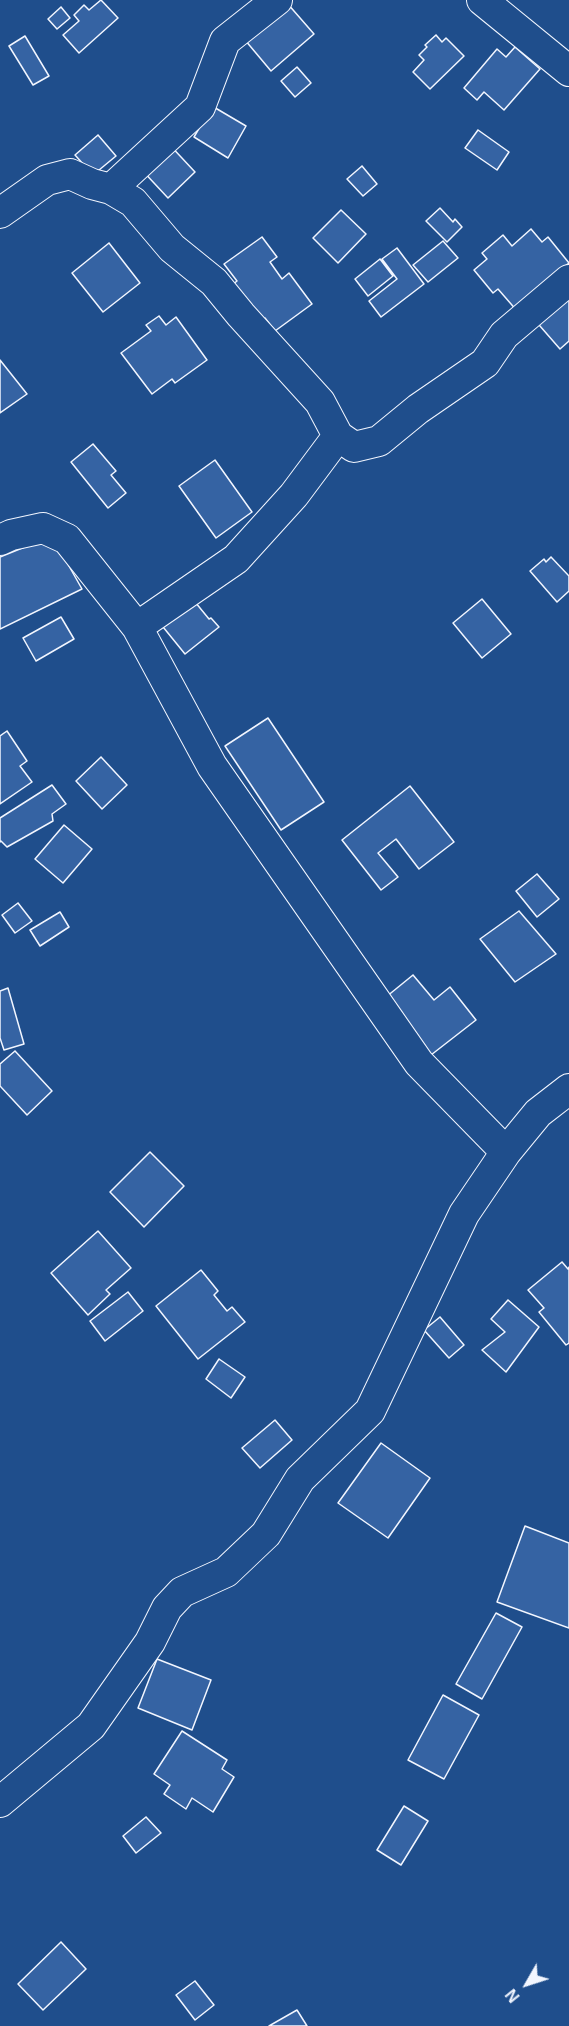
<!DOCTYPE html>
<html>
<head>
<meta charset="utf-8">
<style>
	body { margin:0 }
	#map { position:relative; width:569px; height:2026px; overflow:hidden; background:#1f4e8c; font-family:Helvetica,sans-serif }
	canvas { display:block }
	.north { position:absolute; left:497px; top:1954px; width:60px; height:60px; -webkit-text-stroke:4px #1f4e8c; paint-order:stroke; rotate:231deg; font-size:16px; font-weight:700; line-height:24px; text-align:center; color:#f2f6ff }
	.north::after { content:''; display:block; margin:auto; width:21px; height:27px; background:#f2f6ff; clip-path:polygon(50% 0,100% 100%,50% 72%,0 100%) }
</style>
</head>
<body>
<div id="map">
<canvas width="569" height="2026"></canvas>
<div class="north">N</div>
</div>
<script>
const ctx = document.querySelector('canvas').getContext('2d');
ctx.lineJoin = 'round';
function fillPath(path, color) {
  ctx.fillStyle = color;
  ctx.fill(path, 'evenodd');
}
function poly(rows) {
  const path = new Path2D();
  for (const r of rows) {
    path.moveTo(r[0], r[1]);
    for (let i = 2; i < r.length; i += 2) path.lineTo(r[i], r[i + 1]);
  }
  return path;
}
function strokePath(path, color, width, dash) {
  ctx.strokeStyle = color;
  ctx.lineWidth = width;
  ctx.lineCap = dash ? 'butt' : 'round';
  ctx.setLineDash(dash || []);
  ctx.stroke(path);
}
const building = poly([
	[101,0,118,18,79,53,63,35,79,21,74,15,84,5,89,10,101,0],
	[287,3,314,34,271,71,245,40,287,3],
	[61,7,70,18,57,29,48,19,61,7],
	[436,35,442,42,446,38,464,56,430,89,413,72,424,60,419,55,427,47,425,45,436,35],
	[25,36,49,76,33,85,9,46,25,36],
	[515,47,540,69,504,110,484,92,477,100,464,88,497,49,506,57,515,47],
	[297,67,311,83,295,97,281,81,297,67],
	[212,106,246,126,228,158,194,137,212,106],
	[478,130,509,152,497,170,465,148,478,130],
	[98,135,116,156,93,175,75,155,98,135],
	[167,142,195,172,168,198,140,168,167,142],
	[362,166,377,184,363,196,347,179,362,166],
	[440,208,453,222,455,219,462,227,447,242,426,221,440,208],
	[341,210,366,234,338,263,313,238,341,210],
	[531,229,542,242,548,237,569,263,555,274,518,312,498,289,493,293,474,270,487,259,482,253,503,235,512,246,531,229],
	[262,237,277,257,270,262,282,279,289,273,312,304,275,331,265,318,255,326,232,285,237,281,224,264,262,237],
	[443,241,458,258,428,282,413,265,443,241],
	[109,243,140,283,103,312,72,273,109,243],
	[397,248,424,284,381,317,369,301,397,279,382,259,397,248],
	[380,259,393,276,368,296,355,279,380,259],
	[569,286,569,341,560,349,533,318,569,286],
	[159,316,166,325,176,317,207,360,175,383,172,379,152,394,121,353,151,331,146,325,159,316],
	[0,360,27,394,0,413,0,360],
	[93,444,116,471,111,475,126,493,108,508,71,462,93,444],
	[215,460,252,512,216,538,179,486,215,460],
	[52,536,82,589,0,629,0,557,52,536],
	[551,557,569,576,569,591,557,602,530,571,544,559,546,562,551,557],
	[191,597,209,619,211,618,219,627,185,654,159,622,191,597],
	[482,599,511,634,482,658,453,623,482,599],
	[61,617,74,639,36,661,23,638,61,617],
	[268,718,324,802,281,830,225,746,268,718],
	[7,731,27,761,20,766,32,782,0,804,0,736,7,731],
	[101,757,127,785,102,809,76,781,101,757],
	[52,785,66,804,52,814,53,821,7,847,1,841,0,842,0,818,52,785],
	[410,786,454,842,419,869,396,839,378,853,398,877,381,890,342,840,410,786],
	[64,825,92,849,63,883,35,859,64,825],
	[537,874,559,899,537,917,516,891,537,874],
	[18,903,32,921,15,933,2,915,18,903],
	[519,911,556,954,515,982,480,939,519,911],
	[60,912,69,927,40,946,30,930,60,912],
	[413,975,434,1000,450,987,476,1020,431,1055,386,997,413,975],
	[8,988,24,1044,4,1050,0,1038,0,991,8,988],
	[15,1051,52,1091,27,1115,0,1086,0,1064,15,1051],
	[150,1152,184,1186,144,1227,110,1192,150,1152],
	[98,1231,131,1268,106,1290,110,1294,88,1315,51,1273,98,1231],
	[562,1262,568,1269,569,1267,569,1343,566,1345,539,1312,544,1308,528,1290,562,1262],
	[201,1270,218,1291,214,1295,227,1311,232,1307,245,1322,198,1359,156,1306,201,1270],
	[128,1292,143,1311,105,1341,90,1321,128,1292],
	[508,1300,539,1327,506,1372,482,1350,505,1332,491,1319,508,1300],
	[440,1317,464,1345,449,1358,424,1330,440,1317],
	[219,1359,245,1377,231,1398,206,1379,219,1359],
	[275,1420,292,1440,260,1468,242,1448,275,1420],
	[381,1443,430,1478,388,1538,338,1503,381,1443],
	[525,1526,569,1543,569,1628,497,1602,525,1526],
	[496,1613,522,1627,482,1699,456,1684,496,1613],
	[157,1659,211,1680,192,1730,138,1708,157,1659],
	[443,1695,479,1715,444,1779,408,1760,443,1695],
	[182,1731,227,1760,222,1769,234,1777,213,1812,192,1798,186,1809,164,1794,170,1785,154,1774,182,1731],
	[404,1806,428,1821,401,1865,377,1850,404,1806],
	[146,1817,161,1833,136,1853,123,1836,146,1817],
	[61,1942,86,1969,43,2010,18,1984,61,1942],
	[195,1981,214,2005,195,2020,176,1995,195,1981],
	[297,2010,307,2026,269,2026,297,2010]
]);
fillPath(building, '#3563a3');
strokePath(building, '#f2f6ff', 1.5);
const street = poly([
	[482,0,569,71],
	[111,189,200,107,225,41,277,0],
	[0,213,47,180,70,174,92,184,111,189,133,202,172,248,214,282,241,315,320,402,338,436,354,447,379,441,418,409,485,363,504,335,569,280],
	[0,540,11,535,43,528,67,539,137,627,212,766,419,1063,506,1152],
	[137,627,236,559,294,495,338,436],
	[0,1802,91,1726,150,1642,167,1608,182,1592,226,1572,266,1534,300,1479,370,1411,464,1214,506,1152,538,1113,569,1089]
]);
strokePath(street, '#f2f6ff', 32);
strokePath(street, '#1f4e8c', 30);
</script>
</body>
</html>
